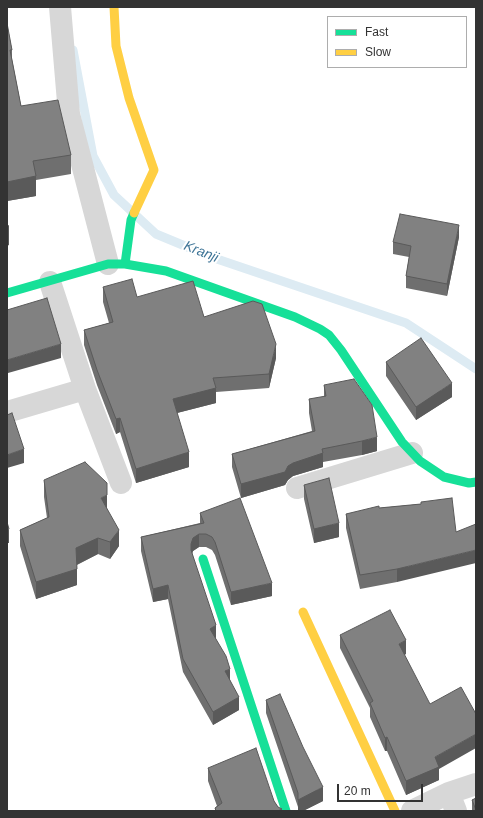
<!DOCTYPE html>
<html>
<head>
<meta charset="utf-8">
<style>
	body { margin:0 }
	#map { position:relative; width:483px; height:818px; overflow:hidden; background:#fff; font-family:Arial,sans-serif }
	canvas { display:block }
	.frame { position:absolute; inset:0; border:8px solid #333; pointer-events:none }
	.legend { position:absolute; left:327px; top:16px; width:140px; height:52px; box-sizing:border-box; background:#fff; border:1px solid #adadad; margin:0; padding:5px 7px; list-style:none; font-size:12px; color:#333 }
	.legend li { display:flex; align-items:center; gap:8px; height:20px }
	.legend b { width:20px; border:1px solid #adadad }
	.scale { position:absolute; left:337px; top:784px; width:86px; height:18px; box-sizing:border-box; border:2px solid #333; border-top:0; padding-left:5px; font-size:12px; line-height:14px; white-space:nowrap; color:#333; -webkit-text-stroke:3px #fff; paint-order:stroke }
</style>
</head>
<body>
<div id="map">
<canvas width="483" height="818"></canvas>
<div class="frame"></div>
<ul class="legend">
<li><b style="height:5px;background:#16e098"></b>Fast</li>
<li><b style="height:5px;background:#ffcf43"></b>Slow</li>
</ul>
<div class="scale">20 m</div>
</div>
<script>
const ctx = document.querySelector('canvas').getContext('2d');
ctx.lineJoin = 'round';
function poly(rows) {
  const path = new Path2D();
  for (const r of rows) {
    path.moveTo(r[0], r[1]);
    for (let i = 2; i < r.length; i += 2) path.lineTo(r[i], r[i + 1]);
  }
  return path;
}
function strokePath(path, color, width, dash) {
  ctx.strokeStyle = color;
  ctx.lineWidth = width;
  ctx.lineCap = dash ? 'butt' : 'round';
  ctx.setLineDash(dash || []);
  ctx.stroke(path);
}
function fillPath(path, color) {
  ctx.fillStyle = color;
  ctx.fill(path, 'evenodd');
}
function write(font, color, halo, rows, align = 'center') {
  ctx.font = font + ' Arial,sans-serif';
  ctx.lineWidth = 4;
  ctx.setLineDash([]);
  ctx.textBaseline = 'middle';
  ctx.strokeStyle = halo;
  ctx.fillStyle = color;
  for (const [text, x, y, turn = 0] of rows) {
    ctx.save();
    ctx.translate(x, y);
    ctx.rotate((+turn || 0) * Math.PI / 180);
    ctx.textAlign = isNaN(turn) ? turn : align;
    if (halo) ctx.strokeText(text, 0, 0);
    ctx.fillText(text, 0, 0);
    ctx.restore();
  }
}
strokePath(poly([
	[73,50,93,156,114,195,156,234,214,258,406,323,476,369]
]), '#ddebf3', 9);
strokePath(poly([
	[60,7,69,114,108,264],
	[50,282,85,389,121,483],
	[7,412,85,389],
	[297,488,412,453],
	[449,793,456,811],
	[412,811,449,793,476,784]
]), '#d7d7d7', 22);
strokePath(poly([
	[125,264,131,220,134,213],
	[7,293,108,264,125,264,166,271,295,317,320,329,329,335,341,350,402,442,420,461,444,477,469,483,476,482],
	[203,559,286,811]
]), '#16e098', 9);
strokePath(poly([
	[114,7,116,46,129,98,154,170,134,213],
	[303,612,395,811]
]), '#ffcf43', 9);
fillPath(poly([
	[7,23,12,50,12,59,21,106,71,155,71,174,36,180,36,196,7,201],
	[459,237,447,296,406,288,406,276,409,257,393,254,393,242],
	[103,287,204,317,276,358,269,388,216,392,216,403,177,413,189,467,136,483,120,432,116,434,97,385,84,345,84,330,109,323,103,302],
	[386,362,452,397,416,420,386,376],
	[324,385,377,451,362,455,323,462,323,467,293,476,288,480,285,485,241,498,232,467,232,454,312,431,309,413,309,399,324,397],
	[44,480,107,509,119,546,110,559,98,554,77,565,77,585,36,599,20,546,20,530,47,518,44,497],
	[304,485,339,537,314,543,304,499],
	[452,498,397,582,360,589,346,528,346,514,379,508,421,504],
	[200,513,272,596,231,605,215,555,212,550,206,547,199,547,193,551,192,553,216,639,230,680,239,710,213,725,183,672,168,599,153,602,141,551,141,537,200,523],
	[340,635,406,654,404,655,439,769,439,780,406,795,387,751,385,751,370,717,370,708,340,648],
	[266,700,323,801,303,811,298,811,298,807,266,713],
	[208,768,274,801,278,807,282,811,215,811,215,808,217,806,208,781],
	[476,798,476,811,472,811,472,800]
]), '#6f6f6f');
fillPath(poly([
	[36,176,36,196,7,201,7,182],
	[9,225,9,245,7,246,7,226],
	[459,225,459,237,447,296,447,284],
	[61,344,61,358,8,373,8,383,7,383,7,360],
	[276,344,276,358,269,388,269,374],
	[452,383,452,397,416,420,416,407],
	[216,388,216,403,173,414,173,399],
	[120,418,120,432,116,434,116,419],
	[377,437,377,451,362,455,362,441],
	[24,449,24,463,7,468,7,455],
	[189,452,189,467,136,483,136,469],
	[323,453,323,467,293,476,288,480,285,485,241,498,241,484,288,466,293,463],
	[107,495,107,512,101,498],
	[339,523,339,537,314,543,314,529],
	[9,529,9,543,7,543,7,530],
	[119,530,119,546,110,559,110,542],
	[199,534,199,547,193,551,191,557,191,544,193,538],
	[98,538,98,554,76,565,76,548],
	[476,550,476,563,397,582,397,569],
	[77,569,77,585,36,599,36,582],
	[272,583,272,596,231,605,231,592],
	[168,585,168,599,153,602,153,589],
	[216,625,216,639,210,629],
	[406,640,406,654,399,657,399,644],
	[230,669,230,682,225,671],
	[239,697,239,710,213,725,213,712],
	[476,734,476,748,439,769,439,780,406,795,406,781,435,757],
	[387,737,387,751,385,751,385,738],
	[323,787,323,801,303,811,298,811,298,800]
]), '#5a5a5a');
const building = poly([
	[7,23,12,50,10,50,21,106,58,100,71,155,33,161,36,176,7,182,7,23],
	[400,214,459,225,447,284,406,276,411,246,393,242,400,214],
	[132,279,137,297,193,281,204,317,253,301,262,304,276,344,269,374,213,378,216,388,173,399,189,452,136,469,120,418,116,419,97,370,84,330,113,322,103,287,132,279],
	[47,298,61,344,7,360,7,310,47,298],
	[421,338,452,383,416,407,386,362,421,338],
	[354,379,372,405,377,437,362,441,322,449,323,453,293,463,288,466,285,472,241,484,232,454,315,431,309,399,326,396,324,385,354,379],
	[12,413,24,449,7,455,7,415,12,413],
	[85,462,107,483,107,495,101,498,119,530,110,542,98,538,76,548,77,569,36,582,20,530,49,517,44,480,85,462],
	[329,478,339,523,314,529,304,485,329,478],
	[240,498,272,583,231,592,215,542,212,537,206,534,199,534,193,538,191,544,191,550,216,625,210,629,226,656,230,669,225,671,239,697,213,712,183,659,168,585,153,589,141,537,204,523,200,513,240,498],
	[452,498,456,532,476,524,476,550,397,569,360,575,346,514,379,506,379,508,421,504,421,502,452,498],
	[7,522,9,529,7,530,7,522],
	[390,610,406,640,399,644,430,704,461,687,476,714,476,734,435,757,439,767,406,781,387,737,385,738,370,703,373,701,340,635,390,610],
	[280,694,303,747,323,787,298,800,298,793,266,700,280,694],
	[256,748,274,801,278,807,282,809,278,811,216,811,215,808,222,803,208,768,256,748],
	[476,798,476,810,472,800,476,798]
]);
fillPath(building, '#818181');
strokePath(building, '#5a5a5a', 1);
write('italic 14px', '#3f7597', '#fff', [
	["Kranji",201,252,22]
]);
</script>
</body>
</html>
